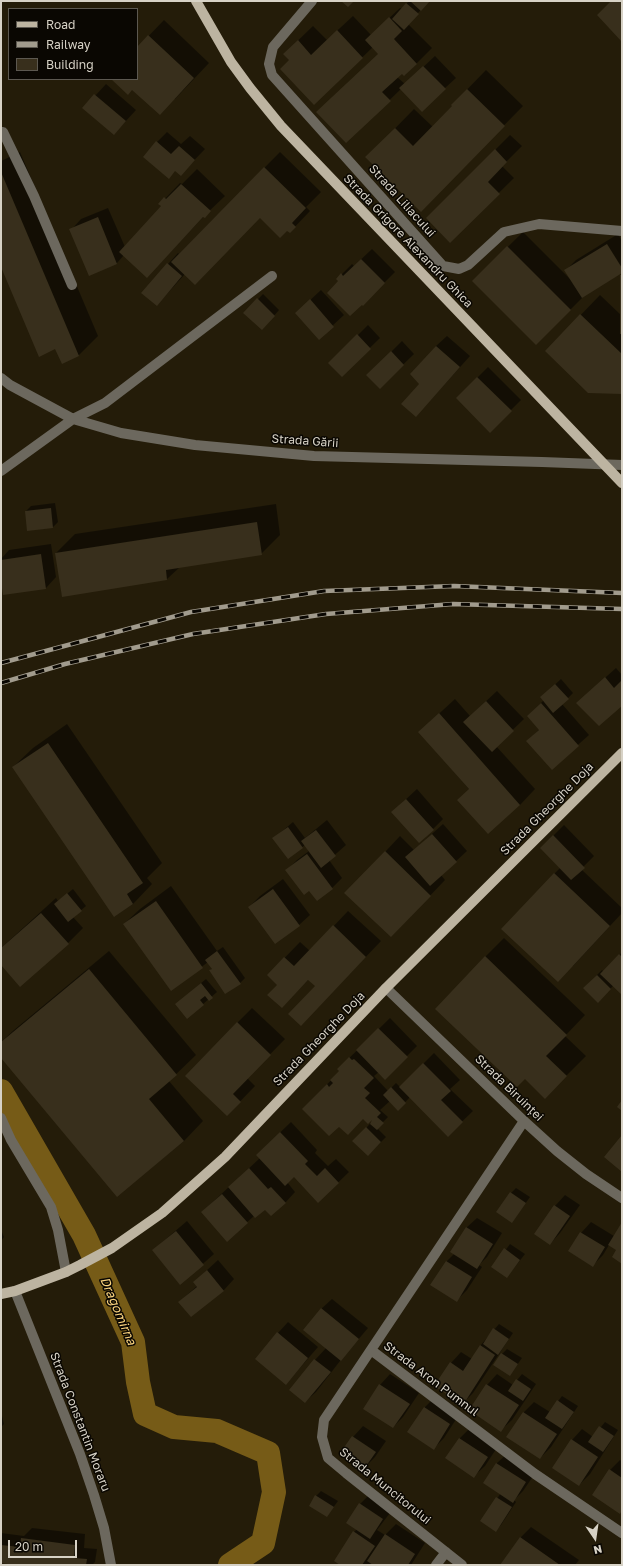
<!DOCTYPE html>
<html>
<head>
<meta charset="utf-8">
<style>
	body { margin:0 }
	#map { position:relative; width:623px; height:1566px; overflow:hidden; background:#241c09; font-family:"Golos Text",sans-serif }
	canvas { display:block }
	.frame { position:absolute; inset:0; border:2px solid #d7d2c6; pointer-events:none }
	.legend { position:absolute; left:8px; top:8px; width:130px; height:72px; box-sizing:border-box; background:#0a0702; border:1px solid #5c5850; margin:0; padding:5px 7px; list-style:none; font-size:12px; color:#d7d2c6 }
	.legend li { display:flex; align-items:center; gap:8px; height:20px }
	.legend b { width:20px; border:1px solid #5c5850 }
	.north { position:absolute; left:575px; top:1518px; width:40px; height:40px; -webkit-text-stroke:3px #0a0702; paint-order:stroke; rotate:167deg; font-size:11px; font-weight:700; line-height:16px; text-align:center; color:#d7d2c6 }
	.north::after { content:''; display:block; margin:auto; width:14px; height:18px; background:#d7d2c6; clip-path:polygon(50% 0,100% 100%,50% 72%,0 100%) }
	.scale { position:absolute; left:8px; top:1540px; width:69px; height:18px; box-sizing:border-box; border:2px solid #d7d2c6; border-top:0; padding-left:5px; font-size:12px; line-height:14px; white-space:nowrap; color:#d7d2c6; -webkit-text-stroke:3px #0a0702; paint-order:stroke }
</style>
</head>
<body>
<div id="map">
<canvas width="623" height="1566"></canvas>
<div class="frame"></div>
<ul class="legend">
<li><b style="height:5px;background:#bdb4a1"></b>Road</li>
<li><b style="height:5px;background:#a19b8d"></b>Railway</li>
<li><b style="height:11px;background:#382f1c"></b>Building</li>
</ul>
<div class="north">N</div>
<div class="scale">20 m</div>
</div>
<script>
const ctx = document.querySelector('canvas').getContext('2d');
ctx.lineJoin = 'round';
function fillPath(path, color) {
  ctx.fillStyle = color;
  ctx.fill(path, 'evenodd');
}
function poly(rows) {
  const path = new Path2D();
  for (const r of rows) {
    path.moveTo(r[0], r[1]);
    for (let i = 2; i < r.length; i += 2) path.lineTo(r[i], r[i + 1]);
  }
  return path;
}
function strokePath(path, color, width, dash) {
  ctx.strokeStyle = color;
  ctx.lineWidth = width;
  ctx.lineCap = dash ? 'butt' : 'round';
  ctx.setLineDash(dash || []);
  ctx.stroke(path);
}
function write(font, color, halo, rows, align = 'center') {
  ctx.font = font + ' "Golos Text",sans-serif';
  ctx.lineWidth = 3;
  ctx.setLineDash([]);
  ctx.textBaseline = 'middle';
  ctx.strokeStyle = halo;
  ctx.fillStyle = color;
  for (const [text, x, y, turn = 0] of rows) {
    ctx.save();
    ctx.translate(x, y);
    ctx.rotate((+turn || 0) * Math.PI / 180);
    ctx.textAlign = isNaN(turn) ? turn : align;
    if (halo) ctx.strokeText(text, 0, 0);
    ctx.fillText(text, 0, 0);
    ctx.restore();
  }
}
fillPath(poly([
	[409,1,429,1,408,24,432,48,405,75,402,72,397,77,405,84,435,56,456,78,445,88,401,89,346,142,379,53,373,47,314,104,290,60,284,54,313,26,327,40,353,16,371,35,400,8,402,9],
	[164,20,209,63,175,99,133,88,113,79,137,79,137,48],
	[486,70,523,106,421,210,367,157,414,109,433,127,454,106,452,105],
	[106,84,136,110,114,134,84,108],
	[167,132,181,144,190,136,205,149,181,174,157,142],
	[510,135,522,146,502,166,514,178,450,241,427,218],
	[20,152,98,336,79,355,62,362,56,348,1,264,1,161],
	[280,152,321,192,306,207,310,211,290,232,260,217,185,274,157,305,168,264,178,253,179,254],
	[197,169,225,196,204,216,162,261,124,255,117,263,90,274,71,230,81,219,108,208,125,247,163,206,160,204,180,183,182,184],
	[523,232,570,279,566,270,576,260,618,234,622,241,622,272,585,295,536,344,473,281],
	[372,249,395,272,363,304,337,279,352,264,354,266],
	[622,274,622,393,546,351,600,295,621,315,621,276],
	[321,290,344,315,319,338,307,303],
	[263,294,279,310,267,324,245,313],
	[368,325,380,338,342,375,330,363],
	[447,336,470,356,426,405,420,384,436,346],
	[402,341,414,354,380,387,368,375],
	[488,367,521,400,490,431,457,398],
	[55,503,58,522,53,527,26,511,31,506],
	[276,504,280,535,261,554,180,567,167,579,62,595,56,553,75,534],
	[51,544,56,577,46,588,1,575,1,559,9,550],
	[616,668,622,675,622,705,588,693],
	[561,679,573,693,562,704,589,735,552,768,527,741,540,729,528,716,544,700,546,693],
	[497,691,524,719,496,746,535,789,520,805,469,789,419,732,455,699,470,716],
	[67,724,162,863,147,878,152,884,133,904,115,916,13,767,33,748],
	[417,789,443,819,433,829,403,802],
	[327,820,346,845,329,860,342,878,332,888,309,889,287,870,297,860,309,851,305,845,288,858,274,838,293,822,305,838],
	[443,824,467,851,441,875,445,880,406,921,385,852,400,836,414,850],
	[564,825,594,856,581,869,622,908,622,913,573,966,554,874,560,868,541,848],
	[283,879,310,915,299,925,249,907,260,896],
	[171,886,217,951,223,947,245,978,240,983,210,970,213,968,208,962,171,990,124,924,140,909],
	[73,889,86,906,73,917,83,928,68,943,1,964,1,948,56,898,58,901],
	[348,911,381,941,301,1025,316,986,309,979,282,1007,278,984,268,975,300,942,310,951],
	[504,938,585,1015,565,1036,586,1056,545,1097,485,957],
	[109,951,196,1055,169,1081,203,1121,184,1141,117,1196,1,1057,1,1042,14,1030],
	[622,952,622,993,614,985,598,1001,584,988,602,970,604,972],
	[206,979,217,992,188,1017,182,999],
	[252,1008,285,1039,247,1078,255,1086,227,1115,237,1023],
	[390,1018,417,1046,385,1078,379,1072,374,1076,388,1091,396,1083,400,1087,434,1053,460,1080,450,1089,473,1111,448,1135,410,1097,398,1110,390,1101,380,1110,388,1117,377,1128,386,1137,368,1155,354,1141,380,1113,339,1125,303,1109,340,1071,338,1069],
	[291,1122,317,1150,315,1153,328,1166,336,1159,349,1172,318,1202,294,1176,287,1182,295,1192,285,1203,265,1208,254,1216,227,1240,202,1212,260,1158,267,1145],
	[516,1188,530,1197,512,1222,511,1193],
	[565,1195,580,1205,560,1233,550,1244,555,1206],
	[477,1218,502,1233,487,1257,479,1265,482,1267,467,1290,457,1300,446,1262,454,1254,466,1228],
	[187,1221,214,1254,180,1284,153,1250],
	[591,1222,614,1236,622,1224,622,1262,617,1250,609,1245,603,1255,592,1266,569,1251,581,1233],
	[1,1230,4,1237,1,1241],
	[510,1244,525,1254,507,1277,493,1267],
	[218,1260,234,1279,224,1290,191,1316,179,1302,197,1286,194,1282],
	[332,1299,368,1328,340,1361,316,1392,305,1402,315,1360,326,1348,321,1309],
	[288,1322,318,1347,286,1384,278,1333],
	[499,1324,513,1333,473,1393,463,1403,451,1363,461,1352,472,1359,480,1346],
	[507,1349,522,1358,510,1375,502,1354],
	[390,1374,419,1393,403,1417,393,1427,365,1408,380,1385],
	[497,1374,513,1385,522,1374,536,1384,512,1420,501,1430,487,1385],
	[562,1396,578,1406,551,1447,540,1458,508,1436,524,1412,534,1402,550,1412],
	[435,1397,460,1413,444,1438,434,1448,409,1432,425,1407],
	[1,1412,4,1424,1,1427],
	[605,1422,618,1430,590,1474,579,1485,572,1440,582,1429,593,1437],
	[363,1426,386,1441,375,1457,364,1468,353,1437],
	[470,1428,498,1446,485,1466,474,1476,446,1458,460,1438],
	[508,1453,536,1472,523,1491,514,1500,516,1502,501,1525,496,1530,481,1521,501,1493,484,1483,497,1463],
	[620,1460,622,1461,622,1510,610,1470],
	[321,1491,338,1501,327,1516,316,1496],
	[370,1494,393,1509,377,1530,385,1535,396,1524,425,1543,411,1565,341,1565,354,1532,357,1529,360,1504],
	[531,1527,579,1560,575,1565,501,1565,520,1538],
	[32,1528,85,1534,84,1548,97,1549,95,1562,92,1565,27,1565,1,1562,1,1533,24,1536]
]), '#0007');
strokePath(poly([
	[1,1091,84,1235,133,1342,138,1382,145,1414,174,1427,217,1431,268,1453,274,1492,263,1543,230,1565]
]), '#765b17', 24);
fillPath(poly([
	[341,1,354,1,348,7],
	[410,1,430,1,421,11],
	[611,1,622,1,622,42,597,15],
	[406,3,419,14,404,30,392,19],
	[389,17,402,31,394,39,417,64,404,76,402,74,382,92,391,101,346,143,316,112,378,54,365,40],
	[337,30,363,58,314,105,280,69,289,60,283,54,298,40,311,55],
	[148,35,194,78,160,115,132,90,128,95,111,79,137,79,137,47],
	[423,66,446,89,422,112,399,88],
	[467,89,505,126,421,212,365,157,395,128,413,146,452,106,451,105],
	[94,94,126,121,114,135,82,108],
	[156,141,171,154,179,146,195,160,181,176,175,171,169,179,143,157],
	[495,149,507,162,488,182,500,194,450,243,426,218],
	[264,167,306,208,292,223,296,227,290,233,287,231,280,238,260,218,195,285,171,262],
	[1,172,79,356,62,364,55,349,39,357,1,267],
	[181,184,211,211,205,218,203,217,147,278,119,252,161,206,158,204,164,197,166,199],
	[98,217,117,264,89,276,69,229],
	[607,244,622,268,622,273,582,298,564,270],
	[507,246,571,310,536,345,472,281],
	[361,259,385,283,363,306,362,305,350,316,327,293,338,281,336,279,341,273,343,276],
	[167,263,182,276,157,306,141,293],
	[620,275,622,275,622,334,620,334],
	[257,298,275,316,262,330,243,313],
	[310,299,334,327,319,340,295,313],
	[580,314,622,354,622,394,588,393,545,351],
	[357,334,371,349,342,377,328,363],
	[436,346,460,367,416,417,401,404,419,384,410,374],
	[391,351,404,365,380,389,366,375],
	[477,377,512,411,490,433,456,398],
	[51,508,53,528,27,531,25,511],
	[257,522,262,555,166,570,167,580,62,597,55,553],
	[41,554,46,589,3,595,1,582,1,560],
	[605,677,614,688,622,680,622,706,599,726,576,703],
	[555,684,569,699,553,713,540,697],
	[486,701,514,731,492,752,463,722],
	[541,703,579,746,552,770,526,741,539,730,527,716],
	[439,713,520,805,488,834,457,800,469,789,418,732],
	[48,743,143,883,127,894,133,904,114,917,12,767],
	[406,799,434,830,419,843,391,812],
	[288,827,303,848,288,859,272,838],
	[316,830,336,856,321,868,301,841],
	[432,834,457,862,430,886,405,857],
	[553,835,585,868,571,880,540,848],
	[385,851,431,896,391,937,344,893],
	[307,854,333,889,317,901,309,891,304,895,285,870],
	[554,873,610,926,558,982,501,929],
	[273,889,300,926,275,944,248,907],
	[67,893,82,911,68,922,54,904],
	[156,901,203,968,171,991,123,924],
	[41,913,69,944,20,987,1,965,1,948],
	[333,925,366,957,301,1026,288,1014,315,986,308,980,282,1008,267,995,277,985,267,975,284,957,294,966],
	[217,951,241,984,225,994,209,970,212,969,205,960],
	[619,954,622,957,622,995,600,974],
	[485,956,567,1035,546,1056,567,1076,545,1099,525,1079,517,1087,435,1009],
	[89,969,177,1075,149,1099,184,1141,117,1197,1,1058,1,1042],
	[597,975,611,989,598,1003,583,988],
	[201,983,213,998,209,1001,205,996,200,1000,204,1005,187,1019,175,1004],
	[237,1022,271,1055,233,1094,241,1102,227,1116,185,1076],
	[378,1028,408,1057,385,1080,356,1050],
	[349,1057,352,1060,354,1059,374,1078,364,1088,370,1093,365,1098,381,1113,377,1117,384,1123,377,1130,370,1124,372,1120,368,1124,363,1119,348,1135,339,1127,329,1136,302,1109,327,1084,329,1087,333,1083,330,1080,339,1071,337,1069],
	[423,1063,451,1091,441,1100,463,1122,448,1137,399,1087],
	[391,1087,406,1103,398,1111,383,1095],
	[622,1100,622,1111,617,1107],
	[366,1127,381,1142,368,1156,352,1141],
	[280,1132,308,1161,305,1164,317,1176,325,1168,339,1183,318,1203,294,1177,285,1186,256,1155],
	[622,1135,622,1172,604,1157],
	[249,1168,268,1189,271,1187,286,1203,271,1216,265,1210,255,1218,228,1187],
	[510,1192,526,1203,512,1223,496,1212],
	[222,1194,248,1223,227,1242,201,1212],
	[554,1205,570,1216,550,1245,534,1234],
	[622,1222,622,1264,612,1257,616,1250,608,1245],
	[466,1227,493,1244,477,1269,450,1252],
	[176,1231,204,1265,180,1285,152,1250],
	[580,1232,605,1247,593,1267,568,1251],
	[504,1248,520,1260,507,1278,491,1267],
	[446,1261,472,1277,457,1302,430,1285],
	[207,1270,224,1291,191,1317,178,1302,197,1287,193,1282],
	[321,1308,359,1339,341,1361,303,1330],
	[493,1328,509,1339,498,1355,483,1344],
	[277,1332,308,1358,286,1385,255,1359],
	[480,1345,495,1355,463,1405,434,1386,450,1362,463,1371],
	[501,1353,518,1364,510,1376,493,1365],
	[314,1359,331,1372,305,1403,289,1390],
	[516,1379,531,1389,523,1401,508,1391],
	[379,1384,410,1404,393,1428,363,1409],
	[486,1384,519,1405,501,1432,469,1410],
	[557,1400,574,1412,562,1429,545,1418],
	[424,1407,450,1424,434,1450,407,1432],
	[523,1412,557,1434,540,1459,506,1437],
	[599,1426,614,1436,603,1452,588,1442],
	[352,1436,376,1452,364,1469,340,1453],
	[459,1438,488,1457,474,1478,445,1458],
	[571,1439,598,1457,579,1486,552,1468],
	[496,1463,526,1482,513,1503,483,1483],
	[609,1469,622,1478,622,1510,620,1514,592,1495],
	[315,1495,334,1507,327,1517,309,1506],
	[496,1497,512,1507,496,1532,480,1521],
	[359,1503,383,1519,370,1539,346,1523],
	[353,1531,375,1546,362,1565,340,1565,334,1561],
	[385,1534,415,1554,408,1565,373,1565,367,1561],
	[520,1537,560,1565,500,1565],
	[21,1538,75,1545,74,1558,87,1559,86,1565,15,1565,1,1563,1,1545,20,1547]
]), '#382f1c');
strokePath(poly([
	[312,1,273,47,269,64,272,75,443,266,459,269,468,265,504,232,539,224,622,231],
	[1,132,3,132,34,196,72,285],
	[1,378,10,385,73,419,121,433,195,445,314,456,542,462,622,465],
	[1,471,73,419,105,403,272,276],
	[386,988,524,1121,557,1151,586,1174,622,1198],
	[1,1118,11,1140,51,1207,58,1230,66,1272],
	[15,1291,80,1454,94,1495,104,1528,111,1565],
	[371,1350,535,1474,622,1533],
	[436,1565,446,1552],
	[462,1565,346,1473,328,1458,322,1437,324,1420,524,1121]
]), '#6c685e', 10);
strokePath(poly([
	[1,1294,15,1291,66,1272,80,1265,112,1248,162,1213,225,1157,386,988,622,753]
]), '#bdb4a1', 10);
const rail = poly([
	[1,663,191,612,324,591,454,586,622,593],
	[1,683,65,664,193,634,326,614,453,604,622,609]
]);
strokePath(rail, '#a19b8d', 4.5);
strokePath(rail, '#0a0702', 3, [9]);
strokePath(poly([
	[196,1,231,62,250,88,281,126,622,483]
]), '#bdb4a1', 10);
write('12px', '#d7d2c6', '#0a0702', [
	["Strada Liliacului",402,201,48],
	["Strada Grigore Alexandru Ghica",408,241,46],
	["Strada Gării",305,441,4],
	["Strada Gheorghe Doja",547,809,-45],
	["Strada Gheorghe Doja",319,1039,-46],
	["Strada Biruinței",509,1088,44],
	["Strada Aron Pumnul",431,1379,37],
	["Strada Constantin Moraru",80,1422,69],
	["Strada Muncitorului",385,1486,39]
]);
write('italic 13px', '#f9d27d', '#0a0702', [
	["Dragomirna",118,1311,67]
]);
</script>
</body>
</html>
